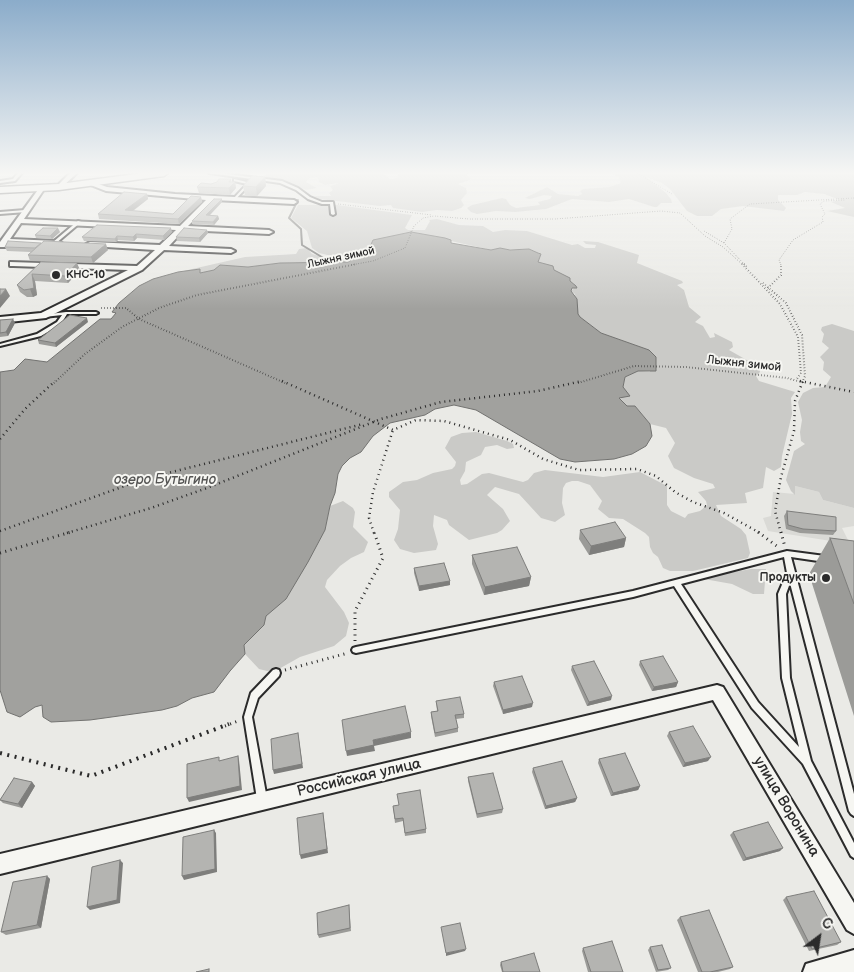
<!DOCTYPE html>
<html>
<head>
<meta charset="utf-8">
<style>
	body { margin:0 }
	#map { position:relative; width:854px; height:972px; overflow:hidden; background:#eaeae6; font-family:"Balsamiq Sans",sans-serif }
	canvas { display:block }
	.north { position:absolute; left:794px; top:912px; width:50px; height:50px; -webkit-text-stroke:4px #f6f6f2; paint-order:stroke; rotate:31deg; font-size:14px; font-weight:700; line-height:20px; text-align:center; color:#2b2b2b }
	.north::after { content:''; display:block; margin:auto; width:18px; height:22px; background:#2b2b2b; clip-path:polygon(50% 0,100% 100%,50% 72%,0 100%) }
</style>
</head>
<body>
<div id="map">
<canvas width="854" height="972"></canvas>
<div class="north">С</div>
</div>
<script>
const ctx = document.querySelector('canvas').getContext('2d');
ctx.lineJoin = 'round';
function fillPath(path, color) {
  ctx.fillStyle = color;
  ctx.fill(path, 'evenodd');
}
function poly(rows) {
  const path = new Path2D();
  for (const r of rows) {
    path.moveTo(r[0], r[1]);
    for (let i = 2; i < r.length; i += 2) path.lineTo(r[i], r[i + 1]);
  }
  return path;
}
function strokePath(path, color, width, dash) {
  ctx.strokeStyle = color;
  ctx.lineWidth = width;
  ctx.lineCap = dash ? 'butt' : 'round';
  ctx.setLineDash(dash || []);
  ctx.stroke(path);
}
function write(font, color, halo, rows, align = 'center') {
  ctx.font = font + ' "Balsamiq Sans",sans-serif';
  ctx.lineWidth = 4;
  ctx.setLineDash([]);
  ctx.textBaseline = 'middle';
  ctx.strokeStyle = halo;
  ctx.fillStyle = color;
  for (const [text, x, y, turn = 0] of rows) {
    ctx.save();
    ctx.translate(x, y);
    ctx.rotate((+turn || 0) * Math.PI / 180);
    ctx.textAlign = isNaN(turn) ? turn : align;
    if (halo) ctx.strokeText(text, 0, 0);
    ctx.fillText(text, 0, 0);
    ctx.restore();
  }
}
fillPath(poly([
	[795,486,819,492,823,500,854,508,854,526,842,528,850,544,768,531,763,518,771,516,773,492,795,494]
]), '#dadad6');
fillPath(poly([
	[268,173,383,173,390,179,397,178,399,173,468,173,466,175,471,178,470,180,458,184,466,188,467,193,461,200,464,205,461,208,452,211,437,210,422,212,393,208,391,205,380,206,319,199,314,196,331,196,329,193,333,190,330,186,339,183,325,185,319,182,317,177,310,178,306,182,317,188,306,190,292,184,260,178],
	[612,173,854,173,854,217,827,211,845,208,831,202,840,200,824,194,805,192,797,195,778,195,778,200,786,208,784,211,743,206,721,209,712,216,697,216,687,211,670,189,662,183,646,177,666,193,671,199,672,203,661,203,657,207,654,207,629,199,609,202,572,199,546,209,515,212,496,211,477,214,471,212,467,208,472,205,502,198,506,199,510,205,516,208,540,205,538,202,550,199,552,196,544,195,530,199,525,198,547,187,558,194,578,196,582,194,580,191,583,189,609,187,621,183,619,178],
	[298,205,337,205,412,215,405,228,408,230,425,230,430,221,429,220,437,219,459,225,483,226,493,232,505,230,527,231,572,245,578,244,585,248,595,248,596,245,586,244,583,241,598,242,639,255,637,263,682,281,683,283,677,285,684,290,689,307,701,317,695,322,703,326,710,338,715,337,714,333,732,342,733,347,729,350,759,367,760,372,756,376,759,381,795,392,791,398,792,414,782,456,781,467,774,471,766,467,763,488,745,493,747,503,716,505,721,516,741,529,746,535,750,553,748,558,693,571,670,571,663,568,658,557,653,553,650,547,649,537,645,533,623,519,609,518,598,509,602,501,590,485,578,481,572,481,566,483,563,488,562,503,565,515,555,522,541,518,519,494,495,487,487,495,503,509,510,521,502,530,497,533,469,540,449,525,447,520,434,515,433,526,438,544,436,550,414,553,400,549,394,540,398,529,400,510,389,497,389,492,403,482,417,480,433,473,452,469,455,466,456,462,445,448,451,437,462,433,476,432,507,441,513,444,514,448,507,449,497,445,485,447,481,455,466,462,465,471,460,480,461,485,467,484,482,474,489,473,523,482,528,480,534,473,545,470,603,477,640,472,667,486,667,505,671,511,685,518,688,514,700,511,707,505,706,501,698,492,715,488,713,484,694,478,674,468,668,456,675,443,666,428,650,424,635,406,627,406,619,397,625,377,638,371,650,372,649,350,601,333,580,317,577,314,575,294,571,291,574,288,574,284,553,270,553,267,538,262,541,254,529,249,491,250,411,232,385,239,348,262,280,263,248,267,220,265,214,270,200,273,199,269,179,272,245,257,296,254,299,249,307,248,312,254,331,259,339,260,354,255,336,257,319,253,312,248,307,231,291,218],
	[832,324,854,331,854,508,823,500,819,492,795,486,795,495,791,491,786,480,794,451,805,444,801,441,800,432,802,420,798,402,803,393,813,388,825,387,831,377,823,370,824,362,820,357,829,348,822,342,824,334,821,330,822,327],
	[343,501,353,508,355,512,353,527,368,542,364,552,351,558,340,566,327,580,325,587,344,612,349,623,346,636,334,646,300,657,277,670,267,671,259,669,245,654,244,645,264,625,266,616,272,609,286,599,325,530,330,506],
	[751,569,766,569,764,594,753,594,732,584,704,579,723,574]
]), '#cacac7');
const water = poly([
	[411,232,445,238,451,240,451,243,491,250,500,248,510,250,529,249,538,253,541,254,538,262,553,266,554,270,570,278,570,281,576,286,577,288,572,288,571,291,577,299,578,314,580,317,601,333,649,350,656,357,656,371,638,371,625,377,623,387,630,396,619,398,627,406,635,406,650,424,652,436,646,446,632,454,614,459,575,462,560,459,476,410,454,405,435,409,425,415,390,423,373,436,361,452,350,458,342,466,338,474,335,493,330,506,325,530,308,562,286,599,266,616,264,625,244,645,245,654,230,671,214,692,192,698,177,706,162,710,90,720,51,722,43,717,42,705,35,707,20,717,7,712,0,690,0,372,14,370,25,359,47,362,100,319,111,319,116,313,112,312,119,303,139,286,153,279,178,272,200,269,200,273,214,270,220,265,248,267,280,263,348,262,368,251,373,240,411,232]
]);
fillPath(water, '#a1a19e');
strokePath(water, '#727270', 1);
strokePath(poly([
	[290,200,298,200,289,218,301,229,302,245,330,262]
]), '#727270', 2);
const lane = poly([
	[18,173,22,173,15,181,0,183,0,181,13,179,18,173],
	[209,173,219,173,282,181,298,188,310,197,322,202,333,202,335,214,333,215,331,214,330,204,322,204,308,199,296,190,280,183,209,173],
	[234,179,251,183,234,201,232,200,233,199,247,184,234,181,234,179],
	[25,210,27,211,26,212,0,214,0,212,25,210],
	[78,221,81,222,55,244,53,244,53,242,78,221],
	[66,312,96,312,98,313,96,314,67,314,61,324,41,336,0,346,0,344,37,334,57,322,62,315,44,317,42,317,42,315,66,312],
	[787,551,825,556,827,557,828,559,827,561,825,562,791,557,854,794,854,816,851,814,849,811,790,583,786,594,790,678,811,761,854,843,854,858,851,856,803,764,752,708,674,586,633,597,356,653,353,652,352,650,353,648,356,647,633,591,787,551],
	[784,557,787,573,778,594,782,678,799,747,758,702,681,584,784,557],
	[276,669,279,670,280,673,279,676,258,698,252,717,267,799,265,802,262,804,259,802,257,799,244,717,251,693,273,670,276,669]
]);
const street = poly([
	[70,173,77,173,61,188,57,188,57,186,70,173],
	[90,181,107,187,175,194,294,200,297,202,294,204,214,200,188,226,269,230,273,232,269,234,184,230,169,246,231,249,235,251,231,253,164,250,142,270,46,318,0,323,0,317,41,313,128,270,13,266,10,266,10,262,137,266,155,250,90,246,86,244,90,242,160,245,176,230,21,223,10,239,58,241,62,243,58,245,7,243,5,247,0,247,0,242,40,187,45,188,24,219,180,226,206,200,106,191,88,184,87,183,90,181],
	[717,685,723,687,854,903,854,934,847,930,713,700,0,874,0,854,717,685],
	[854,950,854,972,803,972,806,964,854,950]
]);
const secondary = poly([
	[144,173,168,173,164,176,59,190,0,193,0,187,59,184,144,173]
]);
strokePath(lane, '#2b2b2b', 4);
strokePath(street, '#2b2b2b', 4);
strokePath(secondary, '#2b2b2b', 3);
strokePath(poly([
	[637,173,672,194],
	[338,204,432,215],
	[704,231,724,243,745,265],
	[724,243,732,229,730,219,750,204,854,198],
	[351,265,373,261,405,248,414,226,423,218,434,216,469,219,555,219,661,211,680,213,705,236,723,247,743,265],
	[781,265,779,260,793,240,823,222,822,217,825,214,820,204,824,201,845,200]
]), '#2b2b2b', 1, [0.5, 2]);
strokePath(poly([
	[742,264,780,304,798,337,801,373,797,379],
	[744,264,747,267],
	[763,283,786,303,802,335,805,376,802,383],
	[768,288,781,275,781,264],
	[101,308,126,308,139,319,285,383],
	[54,383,85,354,122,327,159,308,197,295,357,264],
	[578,383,634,366,686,367,787,378,805,383]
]), '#2b2b2b', 2, [0.5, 2.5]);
strokePath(poly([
	[282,381,393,430,416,420,444,421,510,440,543,459,579,470,637,469,656,476,675,492,693,502,724,513,760,533],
	[800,381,854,392],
	[0,439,25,409,55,381],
	[0,531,144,479,363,424],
	[67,533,151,508,207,488,381,419,441,402,538,391,582,381],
	[374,533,369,518,373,492,393,430],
	[781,533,775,511,781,477,794,431,795,401,803,381]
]), '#2b2b2b', 2.5, [1, 4]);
strokePath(poly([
	[758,532,778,547],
	[781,532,785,547],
	[0,553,71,532],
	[355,641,355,611,383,558,374,532],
	[285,670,348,653],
	[225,726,238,721]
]), '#2b2b2b', 3, [1, 4.5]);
strokePath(poly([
	[0,753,91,776,229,724]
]), '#2b2b2b', 4, [2, 5.5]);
fillPath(lane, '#f6f6f2');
fillPath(street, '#f6f6f2');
fillPath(secondary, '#f6f6f2');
fillPath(poly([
	[265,177,266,186,257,196,245,196,243,186],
	[235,182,236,188,230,195,199,193,197,187,211,184],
	[147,194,148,199,133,211,173,214,201,197,202,202,179,224,99,219,98,214],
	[222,202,210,215,218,216,219,219,214,225,192,224,192,221],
	[207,230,208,233,200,242,177,241,176,237],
	[60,232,52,239,36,238,35,235],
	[172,232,164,240,137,238,134,241,118,240,116,242,84,241,82,237],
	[41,243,108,250,93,263,30,261,28,255,31,252,7,251,5,247],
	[41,262,80,270,68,283,35,281,37,295,33,297,27,297,20,292,17,285],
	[0,320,15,323,8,336,0,337],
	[88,322,56,347,39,344,38,340],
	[787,511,836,531,833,535,800,533,786,529,784,516],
	[580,530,626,538,624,547,589,555,579,539],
	[830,538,854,541,854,716,809,574],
	[472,555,531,577,529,586,484,595,472,564],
	[414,568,450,581,450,585,419,591,414,573],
	[640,661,678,682,676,687,652,691,639,665],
	[572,666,611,700,587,706,571,670],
	[494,682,532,707,503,714,493,686],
	[436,701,464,714,464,718,456,719,458,728,458,732,435,737,431,716,431,712,437,711],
	[669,732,708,761,683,767,667,736],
	[599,759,640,786,638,790,611,796,598,763],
	[533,768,577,798,575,802,545,809,532,772],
	[468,777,503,809,502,813,477,818,468,781],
	[32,782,35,786,22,808,3,803,0,800,0,799],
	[393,806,426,829,426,833,405,836,403,821,395,823],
	[733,832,780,851,743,861,730,835],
	[47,876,50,879,41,928,6,935,1,932],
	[786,897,841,942,837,945,809,951,783,900],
	[349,905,351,931,319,938,318,935],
	[680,917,733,967,730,969,718,972,698,972,677,920],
	[650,947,671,968,668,970,656,972,648,950],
	[583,948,623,972,588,972,582,951],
	[501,962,540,972,502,972,500,965]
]), '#9b9b98');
fillPath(poly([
	[265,177,266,186,257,196,256,187],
	[231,179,232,185,235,182,236,188,230,195,229,188,229,182],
	[147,194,148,199,127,215,125,210],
	[201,197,202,202,179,224,178,219],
	[222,199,222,202,206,219,206,215],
	[218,216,219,219,214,225,213,222],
	[58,228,60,232,52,239,50,236],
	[171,228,172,232,164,240,163,236],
	[207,230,208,233,200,242,199,238],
	[136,234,137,238,134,241,133,237],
	[117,236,118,240,116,242,115,239],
	[106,244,108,250,93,263,91,257],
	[77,263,80,270,68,283,65,276],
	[32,274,35,281,37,295,33,297,30,289],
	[6,289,10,296,0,308,0,296],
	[87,318,88,322,56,347,55,343],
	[13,319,15,323,8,336,6,332],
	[626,538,624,547,589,555,591,546],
	[531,577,529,586,484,595,485,587],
	[450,581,450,585,419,591,419,586],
	[678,682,676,687,652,691,654,687],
	[612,696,611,700,587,706,589,702],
	[533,703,532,707,503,714,503,710],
	[411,732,411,738,374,746,375,751,347,756,346,751,373,740],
	[298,733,303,768,274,774,273,770],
	[238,756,239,760,242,790,189,802,187,798],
	[711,757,708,761,683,767,685,763],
	[32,782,35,786,22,808,18,804],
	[640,786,638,790,611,796,613,793],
	[577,798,575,802,545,809,546,806],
	[323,813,328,853,301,859,300,855],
	[214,830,216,833,217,872,184,880,182,876],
	[783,848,780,851,743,861,746,858],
	[120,860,123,863,120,903,90,910,87,907],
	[47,876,50,879,41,928,37,925],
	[466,949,465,951,446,956,446,953]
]), '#7e7e7c');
const building = poly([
	[252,176,265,177,256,187,243,186,252,176],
	[219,179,231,179,229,182,235,182,229,188,197,187,201,183,211,184,217,182,219,179],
	[124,192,147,194,125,210,173,214,191,196,201,197,178,219,98,214,124,192],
	[214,199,222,199,206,215,218,216,213,222,192,221,214,199],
	[97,225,171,228,163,236,136,234,133,237,117,236,115,239,82,237,97,225],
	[43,228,58,228,50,236,35,235,43,228],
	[184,228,207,230,199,238,176,237,184,228],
	[8,241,41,243,35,248,5,247,8,241],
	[44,241,106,244,91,257,28,255,44,241],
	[41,262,77,263,65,276,32,274,34,288,30,289,24,290,17,285,41,262],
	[0,289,6,289,0,296,0,289],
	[70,315,87,318,55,343,38,340,70,315],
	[13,319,6,332,0,333,0,320,13,319],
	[787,511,836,517,836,531,803,529,788,525,787,511],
	[615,522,626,538,591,546,580,530,615,522],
	[830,538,854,541,854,604,830,538],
	[517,547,531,577,485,587,472,555,517,547],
	[444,563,450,581,419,586,414,568,444,563],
	[663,656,678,682,654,687,640,661,663,656],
	[594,661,612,696,589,702,572,666,594,661],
	[522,676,533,703,503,710,494,682,522,676],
	[460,697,464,714,455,715,458,728,435,733,431,712,438,711,436,701,460,697],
	[405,706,411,732,373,740,374,745,346,751,342,720,405,706],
	[693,726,711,757,685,763,669,732,693,726],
	[298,733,302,764,273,770,271,739,298,733],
	[625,753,640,786,613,793,599,759,625,753],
	[238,756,240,786,187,798,187,764,219,757,219,761,238,756],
	[562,761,577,798,546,806,533,768,562,761],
	[493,773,503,809,477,814,468,777,493,773],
	[14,778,32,782,18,804,0,800,14,778],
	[420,790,426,829,405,833,403,818,395,819,393,806,399,805,397,794,420,790],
	[323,813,327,849,300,855,297,818,323,813],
	[768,822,783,848,746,858,733,832,768,822],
	[214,830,215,869,182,876,183,837,214,830],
	[120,860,117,900,87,907,92,867,120,860],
	[47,876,37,925,1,932,13,882,47,876],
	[814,891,841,942,812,949,786,897,814,891],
	[349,905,350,928,318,935,317,913,349,905],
	[709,910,733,967,710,972,702,972,680,917,709,910],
	[460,923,466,949,446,953,441,927,460,923],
	[612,941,623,972,591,972,583,948,612,941],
	[662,945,671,968,658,970,650,947,662,945],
	[534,953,540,972,503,972,501,962,534,953],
	[209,969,209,972,196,972,209,969]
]);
fillPath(building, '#b4b4b1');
strokePath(building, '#7e7e7c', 1);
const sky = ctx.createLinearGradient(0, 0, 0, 309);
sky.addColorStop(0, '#8bacca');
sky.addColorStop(0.56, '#f6f6f4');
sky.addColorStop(1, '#f6f6f400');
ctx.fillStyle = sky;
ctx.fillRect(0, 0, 854, 309);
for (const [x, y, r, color] of [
	[56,275,5,"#2b2b2b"],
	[826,578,5,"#2b2b2b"]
]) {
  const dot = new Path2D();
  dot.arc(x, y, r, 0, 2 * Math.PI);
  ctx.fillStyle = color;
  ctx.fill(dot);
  strokePath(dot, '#f6f6f2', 2);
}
write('11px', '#2b2b2b', '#f6f6f2', [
	["Лыжня зимой",341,258,-12]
]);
write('bold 11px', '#2b2b2b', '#f6f6f2', [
	["КНС-10",66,275]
], 'left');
write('12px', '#2b2b2b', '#f6f6f2', [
	["Лыжня зимой",744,364,6]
]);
write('bold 12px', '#2b2b2b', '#f6f6f2', [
	["Продукты",816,578]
], 'right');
write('italic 14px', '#545453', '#f6f6f2', [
	["озеро Бутыгино",165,480]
]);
write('15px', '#2b2b2b', '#f6f6f2', [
	["Российская улица",359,778,-13],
	["улица Воронина",786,807,59]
]);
</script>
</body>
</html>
